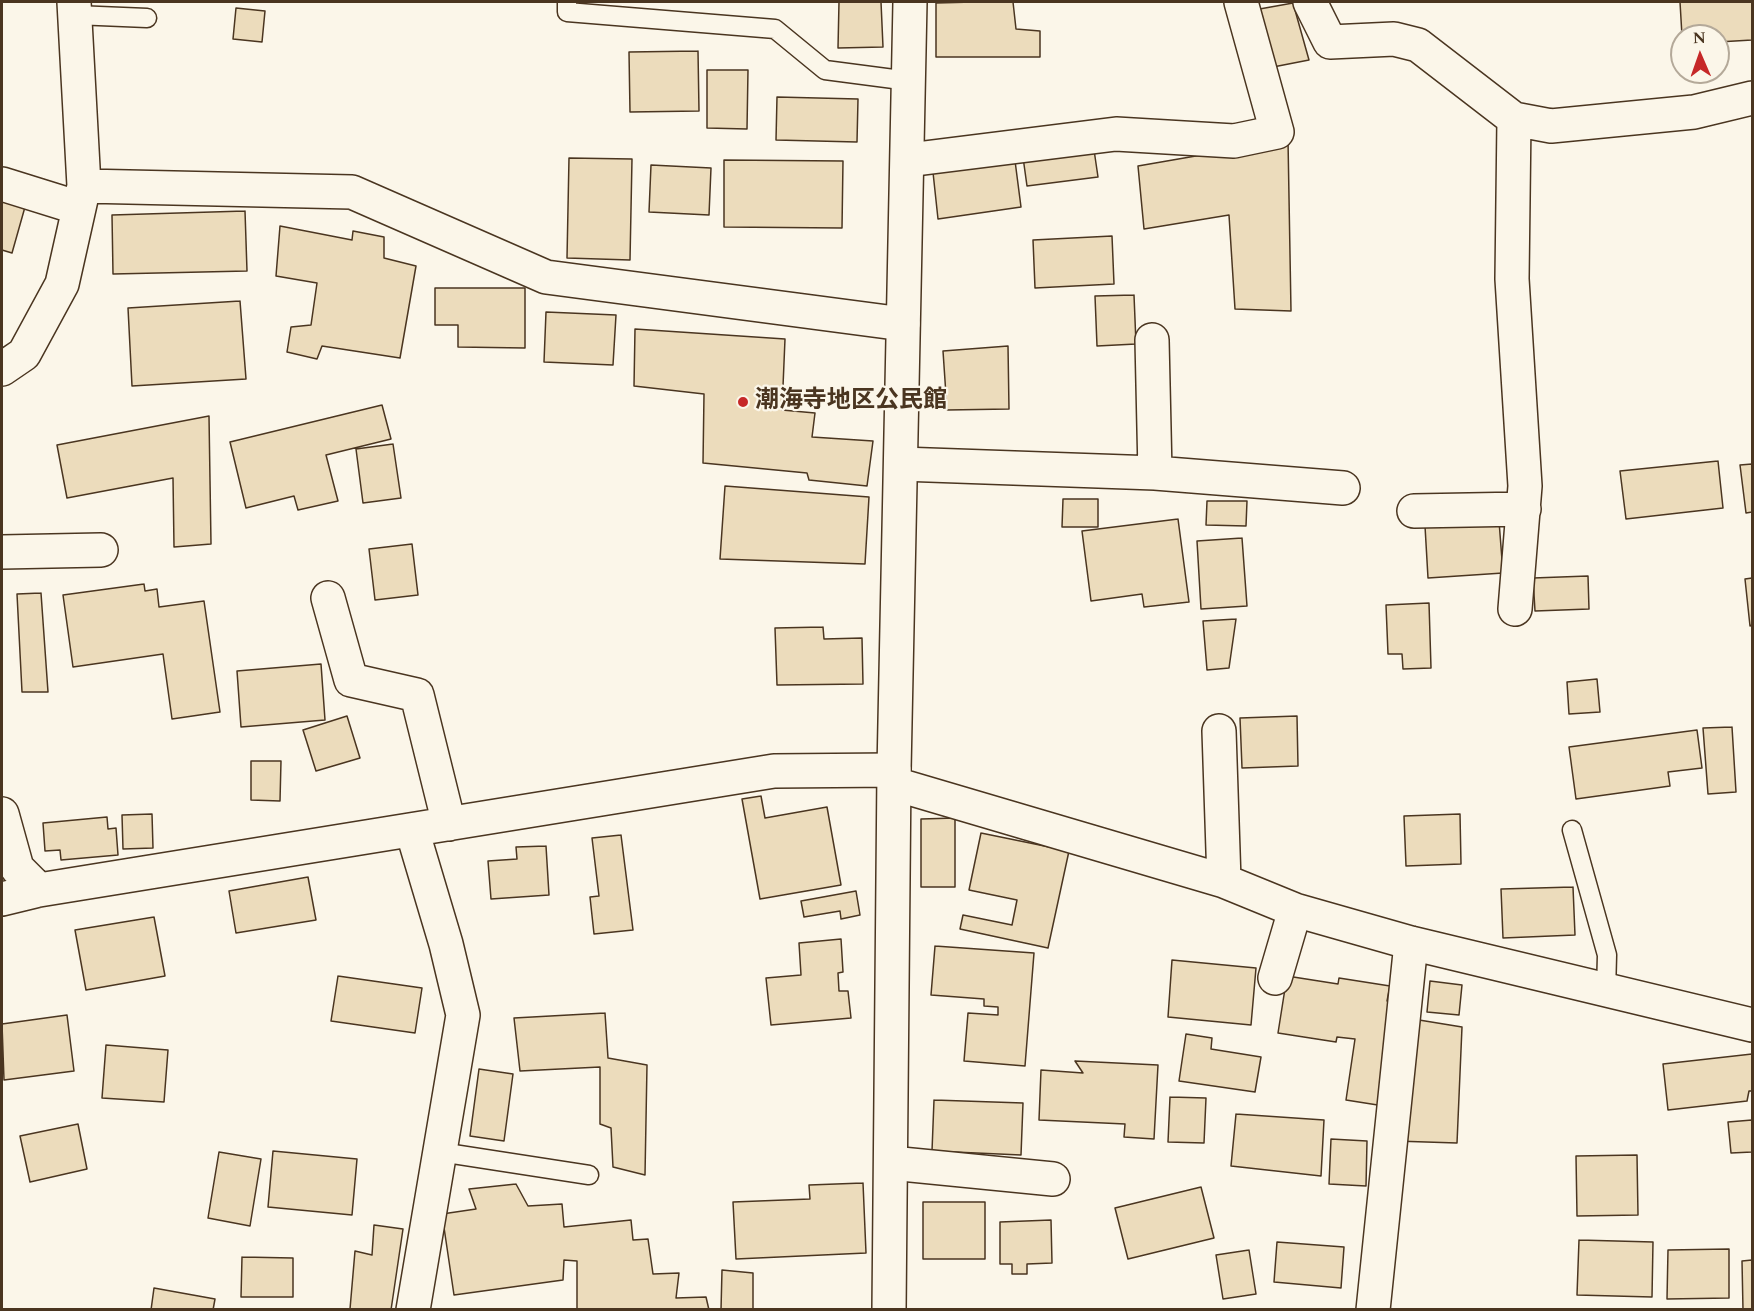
<!DOCTYPE html>
<html>
<head>
<meta charset="utf-8">
<style>
	body { margin:0 }
	#map { position:relative; width:1754px; height:1311px; overflow:hidden; background:#fbf6e9; font-family:Spectral,serif }
	canvas { display:block }
	.frame { position:absolute; inset:0; border:3px solid #4a3520; pointer-events:none }
	.north { position:absolute; left:1670px; top:24px; width:60px; height:60px; box-sizing:border-box; background:#fbf6e9; border:2px solid #b4a999; border-radius:50%; rotate:358deg; font-size:16px; font-weight:700; line-height:24px; text-align:center; color:#4a3520 }
	.north::after { content:''; display:block; margin:auto; width:21px; height:27px; background:#c62828; clip-path:polygon(50% 0,100% 100%,50% 72%,0 100%) }
</style>
</head>
<body>
<div id="map">
<canvas width="1754" height="1311"></canvas>
<div class="frame"></div>
<div class="north">N</div>
</div>
<script>
const ctx = document.querySelector('canvas').getContext('2d');
ctx.lineJoin = 'round';
function fillPath(path, color) {
  ctx.fillStyle = color;
  ctx.fill(path, 'evenodd');
}
function poly(rows) {
  const path = new Path2D();
  for (const r of rows) {
    path.moveTo(r[0], r[1]);
    for (let i = 2; i < r.length; i += 2) path.lineTo(r[i], r[i + 1]);
  }
  return path;
}
function strokePath(path, color, width, dash) {
  ctx.strokeStyle = color;
  ctx.lineWidth = width;
  ctx.lineCap = dash ? 'butt' : 'round';
  ctx.setLineDash(dash || []);
  ctx.stroke(path);
}
function write(font, color, halo, rows, align = 'center') {
  ctx.font = font + ' Spectral,"Noto Sans JP",serif';
  ctx.lineWidth = 4.5;
  ctx.setLineDash([]);
  ctx.textBaseline = 'middle';
  ctx.strokeStyle = halo;
  ctx.fillStyle = color;
  for (const [text, x, y, turn = 0] of rows) {
    ctx.save();
    ctx.translate(x, y);
    ctx.rotate((+turn || 0) * Math.PI / 180);
    ctx.textAlign = isNaN(turn) ? turn : align;
    if (halo) ctx.strokeText(text, 0, 0);
    ctx.fillText(text, 0, 0);
    ctx.restore();
  }
}
const building = poly([
	[839,2,881,2,883,47,838,48,839,2],
	[974,2,1013,2,1016,29,1040,31,1040,57,936,57,936,3,974,2],
	[1680,2,1752,2,1752,40,1718,42,1718,36,1682,36,1680,2],
	[1293,3,1309,60,1268,68,1254,10,1293,3],
	[236,8,265,11,262,42,233,39,236,8],
	[698,51,699,111,630,112,629,52,698,51],
	[707,70,748,70,747,129,707,128,707,70],
	[777,97,858,99,857,142,776,140,777,97],
	[1288,140,1291,311,1235,309,1229,215,1144,229,1138,166,1288,140],
	[1093,143,1098,177,1027,186,1022,150,1093,143],
	[1014,153,1021,207,938,219,932,163,1014,153],
	[569,158,632,159,630,260,567,258,569,158],
	[724,160,843,161,842,228,724,227,724,160],
	[651,165,711,168,709,215,649,212,651,165],
	[2,200,25,207,12,253,2,250,2,200],
	[245,211,247,271,113,274,112,215,245,211],
	[280,226,352,240,353,231,384,237,384,258,416,266,400,358,322,346,317,359,287,352,291,327,311,325,317,283,276,276,280,226],
	[1112,236,1114,284,1035,288,1033,240,1112,236],
	[435,288,525,288,525,348,458,347,458,325,435,325,435,288],
	[1134,295,1136,344,1097,346,1095,296,1134,295],
	[240,301,246,379,132,386,128,308,240,301],
	[546,312,616,315,613,365,544,362,546,312],
	[635,329,785,339,782,410,815,413,812,437,873,441,867,486,809,480,807,473,703,463,704,394,634,386,635,329],
	[1008,346,1009,409,947,410,943,351,1008,346],
	[382,405,391,439,326,455,338,501,298,510,294,496,246,508,230,442,382,405],
	[209,416,211,544,174,547,173,478,67,498,57,445,209,416],
	[393,444,401,498,363,503,356,449,393,444],
	[1718,461,1723,508,1626,519,1620,471,1718,461],
	[1752,464,1752,512,1746,513,1740,465,1752,464],
	[725,486,869,497,865,564,720,559,725,486],
	[1063,499,1098,499,1098,527,1062,527,1063,499],
	[1207,501,1247,501,1246,526,1206,525,1207,501],
	[1178,519,1189,602,1144,607,1142,594,1091,601,1082,531,1178,519],
	[1499,521,1503,573,1428,578,1425,526,1499,521],
	[1242,538,1247,606,1201,609,1197,541,1242,538],
	[412,544,418,595,375,600,369,549,412,544],
	[1588,576,1589,609,1535,611,1533,578,1588,576],
	[1752,578,1752,625,1750,626,1745,579,1752,578],
	[144,584,145,591,157,589,159,607,204,601,220,712,172,719,163,654,73,667,63,595,144,584],
	[41,593,48,692,22,692,17,594,41,593],
	[1429,603,1431,668,1403,669,1402,654,1388,654,1386,605,1429,603],
	[1236,619,1229,668,1207,670,1203,621,1236,619],
	[823,627,824,639,862,638,863,684,777,685,775,628,823,627],
	[321,664,325,720,241,727,237,671,321,664],
	[1597,679,1600,712,1569,714,1567,682,1597,679],
	[347,716,360,758,316,771,303,730,347,716],
	[1297,716,1298,766,1242,768,1240,718,1297,716],
	[1732,727,1736,792,1708,794,1703,728,1732,727],
	[1697,730,1702,768,1668,772,1670,786,1576,799,1569,747,1697,730],
	[251,761,281,761,280,801,251,800,251,761],
	[761,796,765,818,827,807,841,885,760,899,742,799,761,796],
	[152,814,153,848,123,849,122,815,152,814],
	[1460,814,1461,864,1406,866,1404,816,1460,814],
	[107,817,108,829,116,828,118,855,61,860,60,850,45,851,43,823,107,817],
	[955,818,955,887,921,887,921,819,955,818],
	[981,833,1069,851,1048,948,960,929,963,915,1012,925,1017,900,969,890,981,833],
	[621,835,633,930,594,934,590,897,599,896,592,838,621,835],
	[546,846,549,895,491,899,488,861,517,859,516,847,546,846],
	[308,877,316,920,236,933,229,891,308,877],
	[1573,887,1575,935,1503,938,1501,889,1573,887],
	[856,891,860,915,841,919,840,911,804,917,801,901,856,891],
	[154,917,165,976,86,990,75,930,154,917],
	[841,939,843,972,838,973,839,991,848,991,851,1018,771,1025,766,978,801,975,799,943,841,939],
	[935,946,1034,953,1025,1066,964,1061,968,1013,998,1015,998,1007,984,1006,984,999,931,995,935,946],
	[1172,960,1256,968,1251,1025,1168,1017,1172,960],
	[338,976,422,988,415,1033,331,1021,338,976],
	[1287,976,1338,984,1339,978,1390,986,1387,1001,1400,1004,1384,1106,1346,1100,1355,1039,1337,1037,1336,1042,1278,1033,1287,976],
	[1430,981,1462,985,1459,1015,1427,1012,1430,981],
	[605,1013,608,1058,647,1065,645,1175,613,1167,611,1128,600,1124,600,1067,520,1071,514,1018,605,1013],
	[67,1015,74,1071,4,1080,2,1024,67,1015],
	[1413,1019,1462,1027,1457,1143,1395,1141,1413,1019],
	[1186,1034,1212,1038,1211,1049,1261,1057,1255,1092,1179,1081,1186,1034],
	[106,1045,168,1050,164,1102,102,1098,106,1045],
	[1752,1054,1752,1091,1749,1091,1747,1101,1668,1110,1663,1064,1752,1054],
	[1075,1061,1158,1065,1154,1139,1124,1137,1125,1124,1039,1120,1041,1070,1083,1073,1075,1061],
	[479,1069,513,1074,504,1141,470,1136,479,1069],
	[1170,1097,1206,1098,1204,1143,1168,1142,1170,1097],
	[934,1100,1023,1103,1021,1155,932,1151,934,1100],
	[1236,1114,1324,1120,1321,1176,1231,1166,1236,1114],
	[1752,1120,1752,1152,1731,1153,1728,1122,1752,1120],
	[78,1124,87,1169,30,1182,20,1136,78,1124],
	[1331,1139,1367,1141,1366,1186,1329,1184,1331,1139],
	[273,1151,357,1159,352,1215,268,1207,273,1151],
	[219,1152,261,1159,250,1226,208,1218,219,1152],
	[1637,1155,1638,1215,1577,1216,1576,1156,1637,1155],
	[863,1183,866,1253,736,1259,733,1202,810,1199,809,1185,863,1183],
	[516,1184,528,1206,562,1204,564,1227,631,1220,633,1240,648,1239,653,1274,679,1273,676,1298,706,1297,709,1310,577,1310,577,1261,564,1260,563,1280,454,1295,442,1214,476,1209,469,1189,516,1184],
	[1201,1187,1214,1238,1128,1259,1115,1208,1201,1187],
	[923,1202,985,1202,985,1259,923,1259,923,1202],
	[1051,1220,1052,1263,1027,1264,1027,1274,1012,1274,1012,1264,1000,1264,1000,1222,1051,1220],
	[374,1225,403,1229,391,1310,350,1309,355,1251,372,1255,374,1225],
	[1579,1240,1653,1242,1652,1297,1577,1295,1579,1240],
	[1277,1242,1344,1247,1341,1288,1274,1282,1277,1242],
	[1729,1249,1729,1298,1667,1299,1668,1250,1729,1249],
	[1249,1250,1256,1294,1223,1299,1216,1255,1249,1250],
	[242,1257,293,1258,293,1297,241,1297,242,1257],
	[1752,1260,1752,1310,1743,1310,1742,1261,1752,1260],
	[722,1270,753,1273,753,1310,721,1310,722,1270],
	[154,1288,215,1299,213,1310,151,1310,154,1288]
]);
fillPath(building, '#ecdcbc');
strokePath(building, '#4a3520', 1.5);
const service = poly([
	[567,2,567,12,775,29,825,70,909,81],
	[75,15,147,18],
	[1572,830,1607,955,1606,992],
	[440,1152,589,1175]
]);
const minor = poly([
	[1310,2,1330,42,1394,39,1418,45,1514,119,1551,126,1694,112,1752,98],
	[1514,119,1512,279,1525,486,1515,609],
	[908,160,1116,134,1234,141,1277,132,1241,2],
	[2,184,79,208],
	[84,186,352,192,546,277,903,324],
	[1152,340,1155,473],
	[2,369,24,354,62,284,84,186,74,2],
	[901,464,1155,473,1343,488],
	[1414,511,1524,509],
	[2,552,101,550],
	[328,598,351,680,417,695,449,824],
	[1219,731,1224,881],
	[895,784,1224,881,1295,910,1411,943,1752,1025],
	[2,814,17,868,39,890],
	[412,830,446,944,463,1015,413,1310],
	[2,899,39,890,774,771,894,770],
	[1275,978,1295,910],
	[891,1163,1053,1179],
	[1373,1310,1411,943]
]);
const tertiary = poly([
	[889,1310,894,770,910,2]
]);
strokePath(service, '#4a3520', 21);
strokePath(minor, '#4a3520', 36);
strokePath(tertiary, '#4a3520', 36);
strokePath(service, '#fbf6e9', 18);
strokePath(minor, '#fbf6e9', 33);
strokePath(tertiary, '#fbf6e9', 33);
for (const [x, y, r, color] of [
	[743,402,6,"#c62828"]
]) {
  const dot = new Path2D();
  dot.arc(x, y, r, 0, 2 * Math.PI);
  ctx.fillStyle = color;
  ctx.fill(dot);
  strokePath(dot, '#fbf6e9', 2);
}
write('bold 24px', '#4a3520', '#fbf6e9', [
	["潮海寺地区公民館",755,402]
], 'left');
</script>
</body>
</html>
